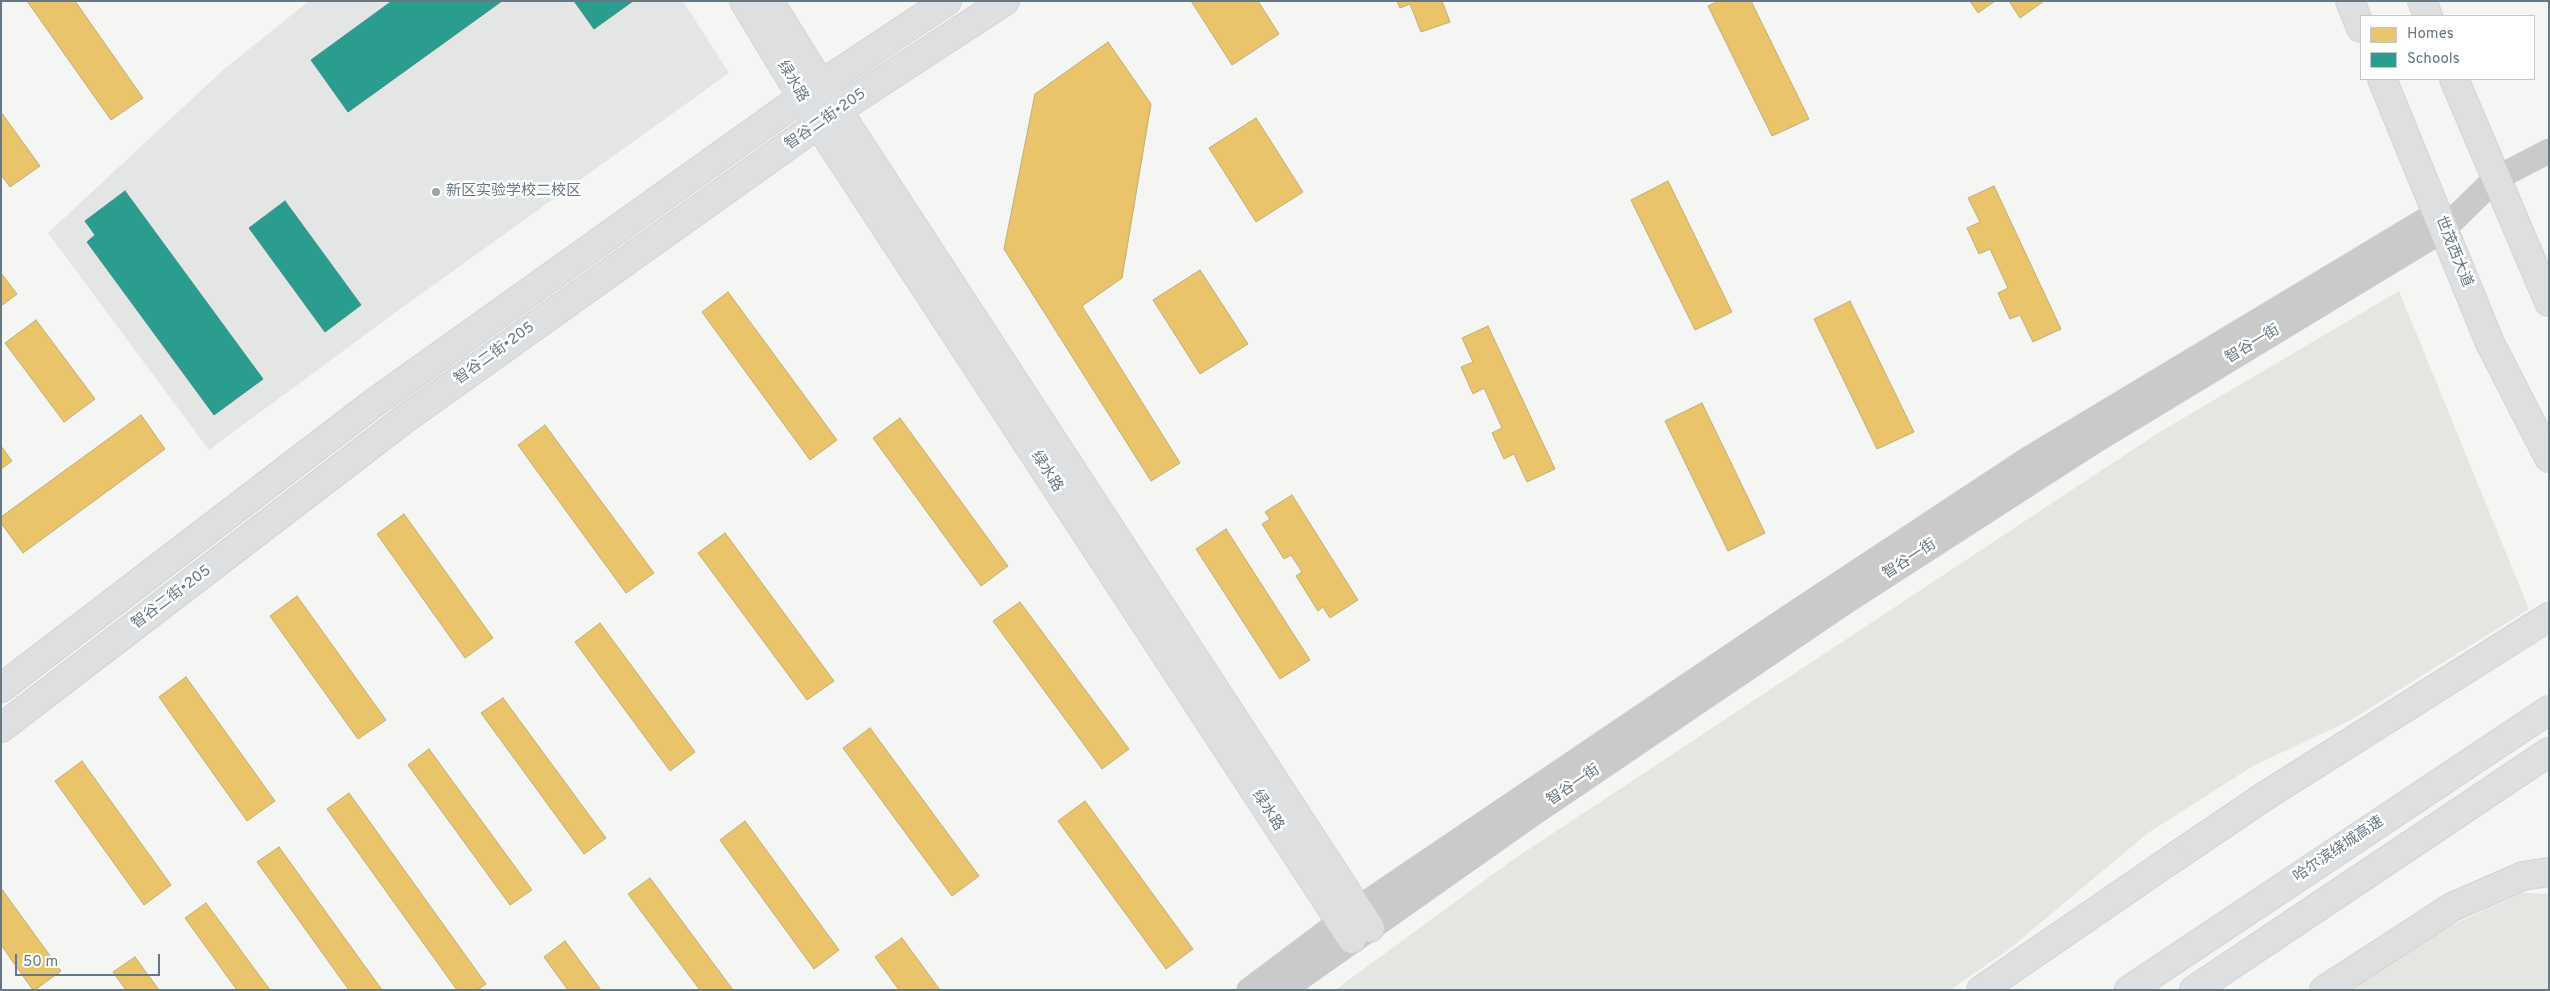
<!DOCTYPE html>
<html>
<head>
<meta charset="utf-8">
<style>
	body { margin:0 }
	#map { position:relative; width:2550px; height:991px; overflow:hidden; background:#f5f5f4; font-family:Overpass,sans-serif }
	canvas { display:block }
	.frame { position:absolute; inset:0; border:2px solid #657884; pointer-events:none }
	.legend { position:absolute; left:2360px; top:15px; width:175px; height:65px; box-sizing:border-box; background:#fff; border:1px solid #c1c9ce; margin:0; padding:6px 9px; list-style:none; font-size:15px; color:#657884 }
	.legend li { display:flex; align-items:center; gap:10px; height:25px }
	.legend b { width:25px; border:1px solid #c1c9ce }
	.scale { position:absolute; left:15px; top:954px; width:145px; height:22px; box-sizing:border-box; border:2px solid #657884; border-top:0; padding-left:6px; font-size:15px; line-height:18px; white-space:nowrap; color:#657884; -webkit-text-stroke:4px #fff; paint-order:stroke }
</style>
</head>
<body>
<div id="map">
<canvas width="2550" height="991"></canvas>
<div class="frame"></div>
<ul class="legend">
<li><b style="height:14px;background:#e9c46a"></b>Homes</li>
<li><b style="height:14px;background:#2a9d8f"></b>Schools</li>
</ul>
<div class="scale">50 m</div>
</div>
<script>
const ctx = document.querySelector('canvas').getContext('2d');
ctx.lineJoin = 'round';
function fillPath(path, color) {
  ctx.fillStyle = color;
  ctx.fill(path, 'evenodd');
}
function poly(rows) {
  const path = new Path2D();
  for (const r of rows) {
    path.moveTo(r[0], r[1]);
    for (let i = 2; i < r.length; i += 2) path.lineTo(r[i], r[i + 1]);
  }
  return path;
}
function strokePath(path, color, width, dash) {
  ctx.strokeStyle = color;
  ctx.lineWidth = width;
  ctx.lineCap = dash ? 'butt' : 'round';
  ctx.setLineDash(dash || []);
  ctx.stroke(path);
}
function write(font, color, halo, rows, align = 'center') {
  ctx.font = font + ' Overpass,"Noto Sans SC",sans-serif';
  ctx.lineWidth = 5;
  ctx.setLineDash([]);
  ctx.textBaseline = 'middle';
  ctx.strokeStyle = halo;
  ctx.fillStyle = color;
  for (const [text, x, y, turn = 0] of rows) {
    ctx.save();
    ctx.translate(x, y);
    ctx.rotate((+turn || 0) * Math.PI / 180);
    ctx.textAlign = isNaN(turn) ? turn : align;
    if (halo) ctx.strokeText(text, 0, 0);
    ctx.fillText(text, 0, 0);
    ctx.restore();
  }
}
fillPath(poly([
	[309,1,683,1,729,73,396,312,209,450,48,233,223,70]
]), '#e4e5e5');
fillPath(poly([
	[2399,291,2529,609,2351,720,2253,766,2148,833,2008,950,1950,990,1335,990,1511,861,2158,433],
	[2522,893,2549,894,2549,990,2351,990,2434,933]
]), '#e4e7e1');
const homes = poly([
	[27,1,75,1,143,98,111,120,27,1],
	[1191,1,1258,1,1279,34,1232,65,1191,1],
	[1397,1,1442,1,1450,22,1421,32,1410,4,1400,8,1397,1],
	[1719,1,1751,1,1809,119,1772,136,1708,6,1719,1],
	[1970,1,1995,1,1978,13,1970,1],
	[2009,1,2044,1,2020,18,2009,1],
	[1108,42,1151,104,1122,278,1082,306,1180,463,1151,481,1004,249,1035,94,1108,42],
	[1,112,40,166,10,187,1,175,1,112],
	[1256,118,1303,192,1256,222,1209,148,1256,118],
	[1668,181,1732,312,1695,330,1631,200,1668,181],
	[1994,186,2061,329,2033,342,2020,315,2010,319,1998,293,2008,288,1990,249,1979,254,1967,228,1980,222,1968,198,1994,186],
	[1200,270,1248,344,1200,374,1153,300,1200,270],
	[1,273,17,294,1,306,1,273],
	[728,292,837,440,810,460,702,312,728,292],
	[1850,301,1914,432,1877,449,1814,319,1850,301],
	[36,320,95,399,64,422,5,343,36,320],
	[1488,326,1555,469,1527,482,1514,454,1504,459,1492,433,1502,428,1484,388,1473,394,1461,367,1473,362,1462,338,1488,326],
	[1702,403,1765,533,1728,551,1665,421,1702,403],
	[141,415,165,449,23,553,1,523,1,517,141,415],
	[900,418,1008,566,981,586,873,438,900,418],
	[545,425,654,573,626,593,518,445,545,425],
	[1,446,12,461,1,469,1,446],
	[1292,495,1358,600,1330,618,1323,607,1318,611,1296,576,1302,572,1291,555,1284,559,1262,524,1270,519,1265,512,1292,495],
	[404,514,493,638,465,658,377,534,404,514],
	[1226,529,1310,660,1280,679,1196,549,1226,529],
	[725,533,834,681,807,700,698,553,725,533],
	[297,596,386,720,358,739,270,616,297,596],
	[1020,602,1129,749,1102,769,993,621,1020,602],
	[600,623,695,752,670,771,575,642,600,623],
	[186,677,275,801,247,821,159,697,186,677],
	[503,698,606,838,584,854,481,713,503,698],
	[870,728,979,876,952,896,843,748,870,728],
	[429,749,532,890,510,905,408,765,429,749],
	[82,761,171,885,144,905,55,781,82,761],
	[349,793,486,984,477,990,457,990,327,809,349,793],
	[1085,801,1193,949,1166,969,1058,821,1085,801],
	[745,821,839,950,814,969,720,840,745,821],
	[279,847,382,990,349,990,257,862,279,847],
	[650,878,733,990,700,990,628,894,650,878],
	[1,888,61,971,35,990,33,990,1,945,1,888],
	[206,903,270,990,237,990,185,918,206,903],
	[902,938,940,990,899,990,875,957,902,938],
	[565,941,601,990,568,990,544,957,565,941],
	[135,957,159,990,126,990,113,972,135,957]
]);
fillPath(homes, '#e9c46a');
strokePath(homes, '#c1ad72', 1);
const schools = poly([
	[392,1,502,1,348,112,311,60,392,1],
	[574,1,633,1,594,29,574,1],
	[125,191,263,379,214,415,87,242,95,235,85,221,125,191],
	[285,201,361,305,325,332,249,228,285,201]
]);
fillPath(schools, '#2a9d8f');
strokePath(schools, '#3c928c', 1);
const major = poly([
	[744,1,819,125,1352,939],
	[769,1,821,85,1370,928],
	[2350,1,2361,28],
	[2422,1,2428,16],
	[2382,79,2490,343,2549,458],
	[2454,79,2549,302],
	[1,688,375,402,801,98,947,1],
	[1,728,406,418,838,110,1005,1],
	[2172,859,2265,796,2549,617]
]);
const highway = poly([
	[1981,990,2172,859],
	[2129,990,2549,710],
	[2194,990,2549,752],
	[2324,990,2452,907,2523,876,2549,872]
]);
strokePath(major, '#d2d3d3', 30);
strokePath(highway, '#d1d2d2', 30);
strokePath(poly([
	[1249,990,1357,909,1784,620,2028,459,2437,213],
	[1283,990,1534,813,1850,599,2095,441,2443,230,2495,179,2549,151]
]), '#cacacb', 25);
strokePath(major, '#dedfe0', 28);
strokePath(highway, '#dedfe0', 28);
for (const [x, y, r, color] of [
	[436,192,5,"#97a4ab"]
]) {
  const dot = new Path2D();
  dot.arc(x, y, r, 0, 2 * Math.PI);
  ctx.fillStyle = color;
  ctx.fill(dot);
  strokePath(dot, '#fff', 2);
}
write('15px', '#657884', '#fff', [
	["绿水路",792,82,59],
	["智谷二街•205",826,120,-35],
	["世茂西大道",2453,252,68],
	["智谷一街",2253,345,-31],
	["智谷二街•205",495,354,-36],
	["绿水路",1046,472,57],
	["智谷一街",1910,560,-33],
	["智谷二街•205",172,598,-37],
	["智谷一街",1574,786,-34],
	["绿水路",1267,811,57],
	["哈尔滨绕城高速",2339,850,-34]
]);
write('15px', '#657884', '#fff', [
	["新区实验学校二校区",446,192]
], 'left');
</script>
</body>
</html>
